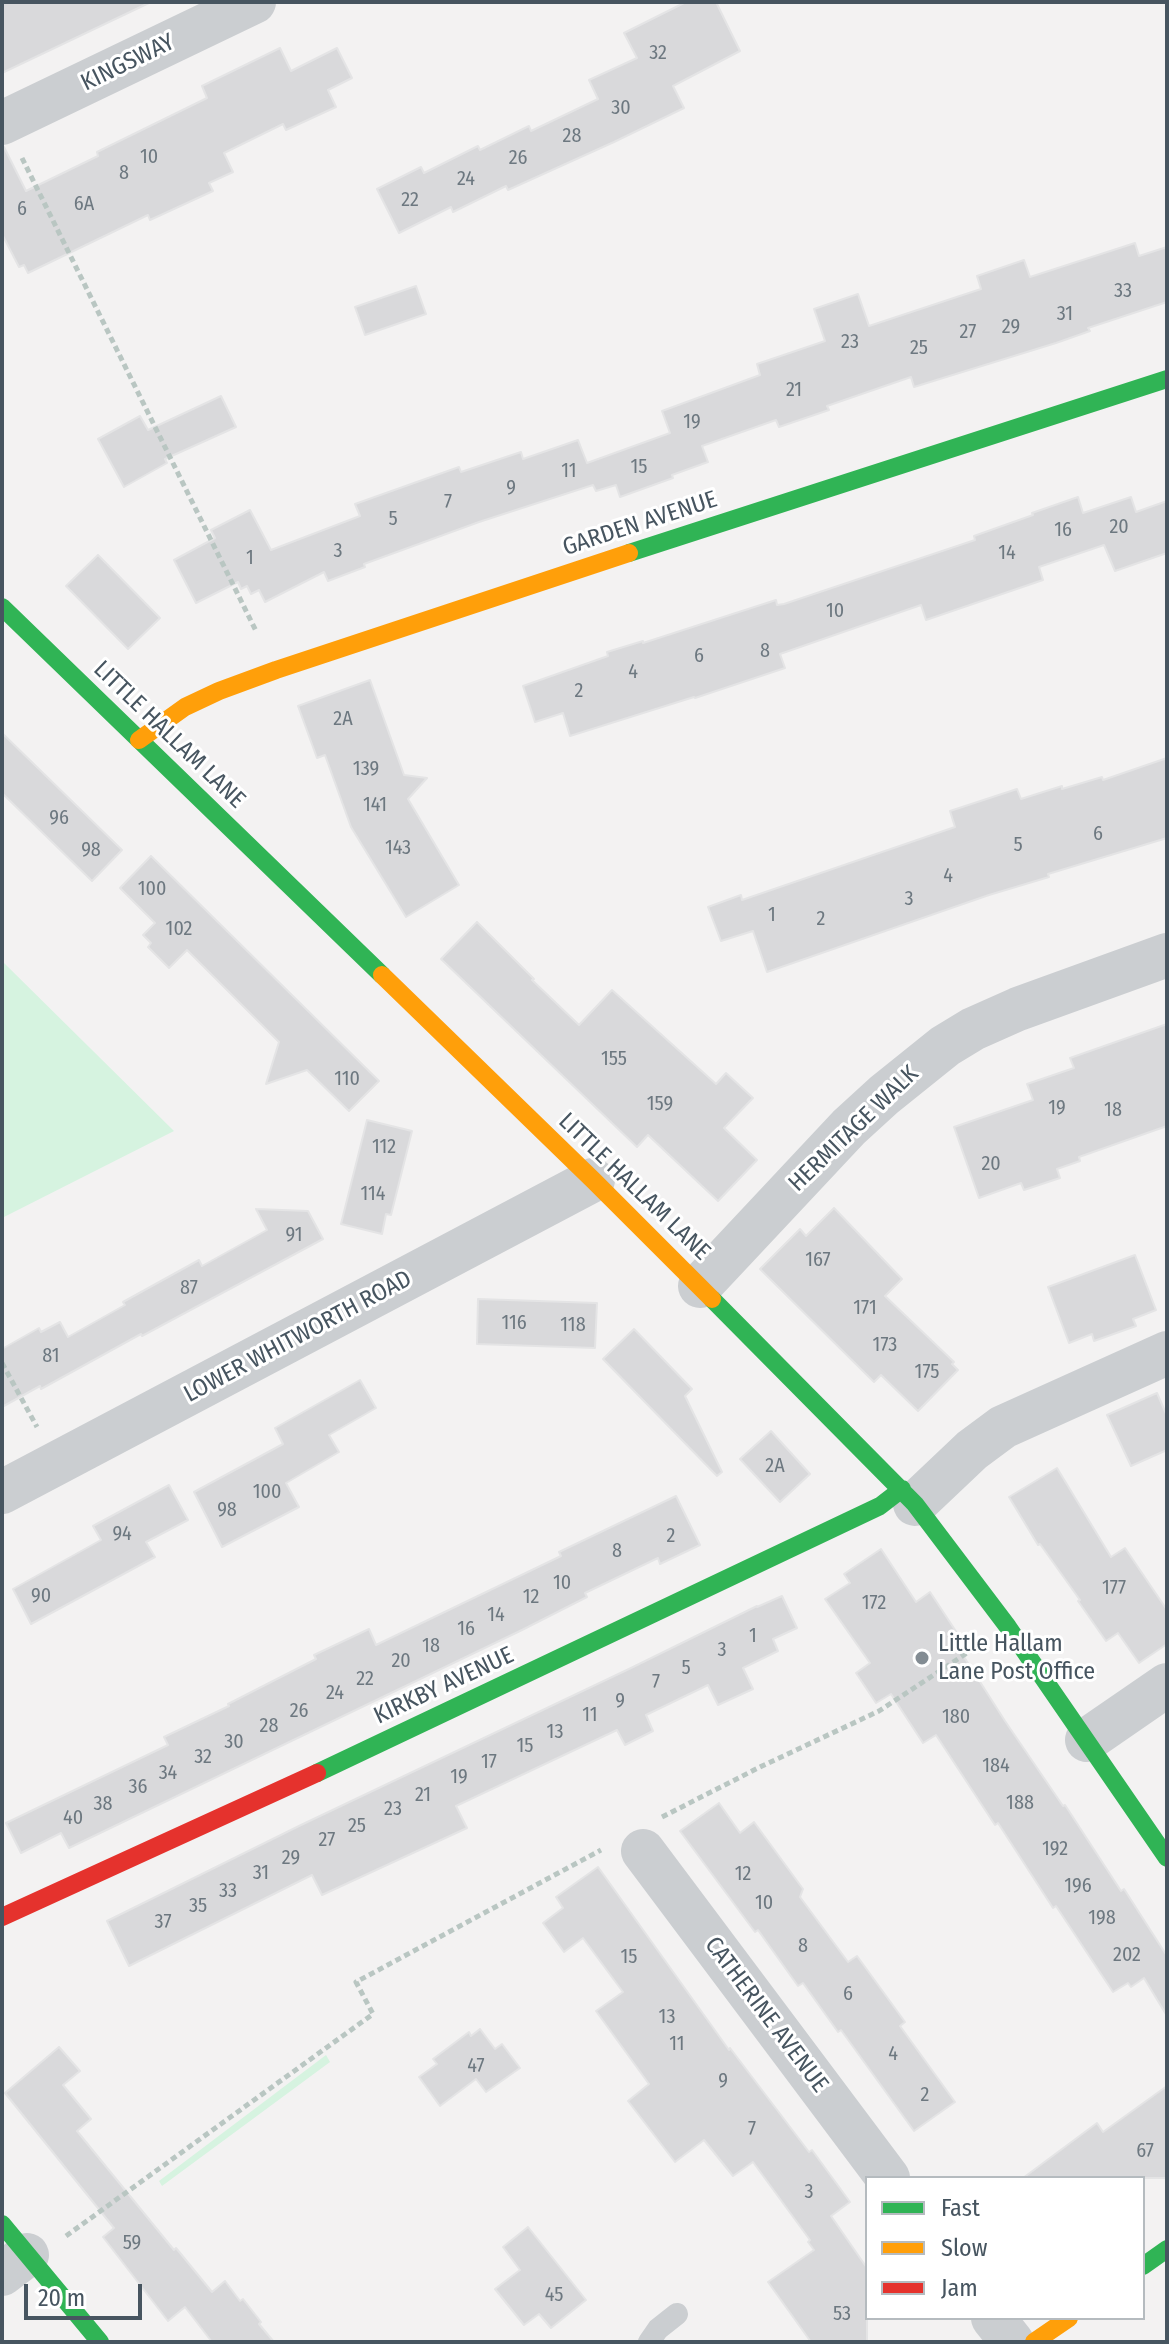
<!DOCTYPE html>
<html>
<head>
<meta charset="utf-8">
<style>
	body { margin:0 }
	#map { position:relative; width:1169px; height:2344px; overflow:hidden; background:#f3f2f2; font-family:"Fira Sans Condensed",sans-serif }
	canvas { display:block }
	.frame { position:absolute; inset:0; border:4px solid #475560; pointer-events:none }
	.legend { position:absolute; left:865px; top:2176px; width:280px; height:144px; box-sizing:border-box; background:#fff; border:2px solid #b5bbbf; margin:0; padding:10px 14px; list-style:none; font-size:24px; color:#475560 }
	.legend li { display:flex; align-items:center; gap:16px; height:40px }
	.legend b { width:40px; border:2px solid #b5bbbf }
	.scale { position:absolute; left:24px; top:2284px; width:118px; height:36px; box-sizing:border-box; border:4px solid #475560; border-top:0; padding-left:10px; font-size:24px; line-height:28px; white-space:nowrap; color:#475560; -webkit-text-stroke:6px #fff; paint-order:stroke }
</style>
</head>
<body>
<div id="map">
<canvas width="1169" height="2344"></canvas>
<div class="frame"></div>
<ul class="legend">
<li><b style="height:10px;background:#30b455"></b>Fast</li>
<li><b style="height:10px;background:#ff9f0a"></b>Slow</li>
<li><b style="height:10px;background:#e5322d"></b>Jam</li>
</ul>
<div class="scale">20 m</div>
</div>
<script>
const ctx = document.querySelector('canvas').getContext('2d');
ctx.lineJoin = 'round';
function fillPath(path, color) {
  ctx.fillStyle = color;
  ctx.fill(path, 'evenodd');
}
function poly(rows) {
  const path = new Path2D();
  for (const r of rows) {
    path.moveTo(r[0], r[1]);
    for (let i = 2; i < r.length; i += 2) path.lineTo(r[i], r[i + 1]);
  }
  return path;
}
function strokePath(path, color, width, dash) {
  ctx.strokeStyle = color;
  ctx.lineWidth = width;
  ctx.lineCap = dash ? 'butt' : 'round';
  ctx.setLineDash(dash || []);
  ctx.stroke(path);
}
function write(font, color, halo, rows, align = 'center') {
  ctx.font = font + ' "Fira Sans Condensed",sans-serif';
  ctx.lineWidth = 6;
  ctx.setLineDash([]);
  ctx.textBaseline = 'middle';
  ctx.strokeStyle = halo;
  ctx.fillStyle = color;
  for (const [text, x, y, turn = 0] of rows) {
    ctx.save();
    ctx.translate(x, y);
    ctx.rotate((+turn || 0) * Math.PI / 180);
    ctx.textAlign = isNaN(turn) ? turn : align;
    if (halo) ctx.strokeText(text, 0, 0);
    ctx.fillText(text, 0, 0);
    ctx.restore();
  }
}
fillPath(poly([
	[2,961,174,1131,2,1218],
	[326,2055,330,2062,162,2186,159,2181]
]), '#d6f3e0');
const building = poly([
	[2,2,151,2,2,73,2,2],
	[686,2,716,2,740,51,673,86,684,108,614,142,508,190,506,186,453,212,451,207,399,233,377,189,421,167,424,173,478,146,480,150,529,126,531,131,598,99,589,80,637,58,624,33,686,2],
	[280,48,291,71,337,48,352,78,328,90,336,107,286,130,283,124,224,153,233,172,209,183,213,191,150,220,148,215,28,273,24,265,19,267,2,234,2,148,4,147,26,191,98,156,97,152,207,98,202,86,280,48],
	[1135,243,1139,256,1167,247,1167,302,1088,328,1090,331,1056,343,914,387,911,377,827,406,829,410,779,427,776,420,702,446,708,462,672,475,673,478,620,497,616,485,596,491,593,485,479,522,364,564,365,567,328,581,324,572,265,602,259,590,251,594,247,586,241,589,238,582,196,603,174,560,215,538,211,530,250,510,271,550,360,516,355,504,459,467,461,472,521,452,523,459,578,440,587,463,670,433,662,411,760,375,757,364,825,341,814,309,858,294,869,326,981,289,977,276,1024,260,1030,277,1135,243],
	[416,286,426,314,365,335,355,307,416,286],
	[221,396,236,427,165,459,167,463,124,487,98,439,140,416,148,430,221,396],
	[1078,497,1083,513,1131,497,1136,512,1167,501,1167,553,1115,571,1104,545,1039,567,1043,580,926,620,921,605,780,654,785,668,695,698,694,697,570,736,563,713,535,722,523,686,608,656,607,652,643,641,643,643,776,600,777,605,784,604,975,540,974,536,1033,515,1032,513,1078,497],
	[98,555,160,618,128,649,66,586,98,555],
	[370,680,404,775,427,778,408,799,459,885,406,917,351,827,325,755,317,758,298,706,370,680],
	[2,733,122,850,92,881,2,793,2,733],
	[1167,758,1167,838,1048,874,1049,877,989,895,767,972,753,931,721,941,708,907,741,895,742,900,955,827,950,811,1017,789,1021,799,1062,786,1062,789,1102,777,1103,780,1167,758],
	[151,856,379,1081,349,1111,307,1070,266,1084,279,1042,187,950,169,968,148,947,151,943,143,935,155,923,120,888,151,856],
	[477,922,534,979,532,980,579,1025,612,990,716,1084,726,1073,753,1098,724,1128,757,1160,718,1201,648,1135,637,1147,441,959,477,922],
	[1167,1024,1167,1126,1079,1157,1080,1161,1057,1169,1060,1178,1024,1190,1021,1183,979,1198,954,1127,1033,1100,1027,1084,1074,1068,1070,1058,1167,1024],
	[367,1120,412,1131,391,1215,386,1214,382,1234,341,1224,367,1120],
	[834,1208,902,1279,885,1296,954,1362,952,1364,958,1370,918,1411,881,1375,874,1382,760,1269,800,1229,806,1236,834,1208],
	[256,1209,308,1211,323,1239,142,1336,141,1334,41,1389,40,1386,2,1407,2,1349,39,1328,41,1332,60,1322,68,1337,125,1305,123,1302,199,1260,202,1266,267,1230,256,1209],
	[1135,1255,1156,1310,1133,1319,1136,1326,1094,1341,1092,1334,1069,1343,1048,1287,1135,1255],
	[478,1299,597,1303,595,1348,477,1344,478,1299],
	[634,1329,692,1389,685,1396,722,1472,717,1476,603,1359,634,1329],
	[360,1380,376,1408,329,1435,339,1452,286,1483,299,1507,222,1547,194,1492,283,1444,275,1428,360,1380],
	[1157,1393,1167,1416,1167,1450,1131,1466,1107,1415,1157,1393],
	[771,1431,810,1474,780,1502,740,1459,771,1431],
	[1057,1468,1111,1557,1125,1548,1167,1610,1167,1644,1139,1663,1118,1633,1106,1641,1078,1601,1080,1600,1040,1544,1038,1545,1009,1497,1057,1468],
	[169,1485,188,1520,146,1542,155,1557,31,1624,13,1589,101,1540,93,1526,169,1485],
	[676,1496,700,1545,660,1564,658,1558,585,1593,587,1597,522,1630,69,1848,61,1833,21,1853,6,1823,168,1745,164,1737,229,1706,228,1704,316,1659,314,1655,369,1629,376,1645,561,1556,559,1552,676,1496],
	[881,1549,916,1602,930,1592,965,1645,959,1649,1005,1721,1063,1806,1065,1805,1121,1891,1124,1889,1167,1956,1167,2016,1144,1978,1131,1987,1128,1983,1113,1992,1056,1906,1053,1908,998,1823,995,1825,936,1735,923,1743,891,1694,876,1703,856,1673,870,1663,825,1599,850,1583,844,1574,881,1549],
	[782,1596,797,1628,773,1639,778,1651,743,1668,753,1689,718,1705,708,1685,646,1715,653,1731,625,1745,617,1730,456,1806,467,1828,322,1895,312,1875,129,1966,107,1921,301,1825,631,1668,757,1606,757,1607,782,1596],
	[719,1803,740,1833,754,1822,803,1889,800,1897,848,1962,857,1956,905,2022,900,2026,955,2102,914,2131,841,2030,838,2032,803,1983,798,1986,758,1930,755,1932,680,1831,719,1803],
	[598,1867,729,2050,730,2048,809,2152,812,2150,850,2202,831,2216,867,2268,867,2342,811,2342,768,2282,814,2250,808,2242,810,2240,753,2162,733,2176,704,2140,675,2162,628,2101,649,2084,596,2011,623,1992,583,1938,564,1952,543,1923,563,1908,556,1897,598,1867],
	[480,2029,495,2049,502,2044,520,2068,486,2092,476,2079,440,2106,419,2077,437,2064,433,2059,469,2032,471,2036,480,2029],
	[59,2047,80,2071,63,2085,91,2119,77,2131,174,2250,176,2248,212,2292,225,2281,240,2301,243,2299,261,2322,259,2324,274,2342,212,2342,185,2307,168,2321,103,2237,114,2228,5,2093,59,2047],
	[1167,2086,1167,2178,1023,2178,1097,2123,1103,2132,1167,2086],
	[528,2227,586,2300,551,2328,539,2314,524,2325,495,2289,520,2270,503,2247,528,2227]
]);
fillPath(building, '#d9d9db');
strokePath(building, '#e4e4e5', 2);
strokePath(poly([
	[22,158,257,633],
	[2,1363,37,1427],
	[662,1817,762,1766,879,1711,973,1649],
	[66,2236,373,2014,356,1982,601,1850]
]), '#b9c6c2', 5, [6, 4]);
strokePath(poly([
	[649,2342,658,2329,677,2314]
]), '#cbced1', 22);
strokePath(poly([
	[2,123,254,2],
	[700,1286,849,1127,884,1095,945,1046,973,1029,1018,1009,1167,955],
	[2,1492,593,1180],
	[915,1504,972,1450,1003,1427,1167,1353],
	[1087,1740,1167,1685],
	[643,1851,888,2178],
	[2,2274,27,2255],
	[993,2318,1012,2342]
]), '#cbced1', 44);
strokePath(poly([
	[629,553,1167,379],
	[2,607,382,975],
	[712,1299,915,1504,1008,1627,1167,1858],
	[317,1773,880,1506,902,1489],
	[2,2224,100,2342],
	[1143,2266,1167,2249]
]), '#30b455', 18);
strokePath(poly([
	[139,740,185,707,219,691,276,670,629,553],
	[382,975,593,1180,712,1299],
	[1034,2342,1069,2318]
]), '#ff9f0a', 18);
strokePath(poly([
	[2,1917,317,1773]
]), '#e5322d', 18);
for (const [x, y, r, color] of [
	[922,1658,8,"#838c93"]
]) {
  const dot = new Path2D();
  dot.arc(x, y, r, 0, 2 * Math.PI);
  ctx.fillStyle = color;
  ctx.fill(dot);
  strokePath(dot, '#fff', 3);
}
write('20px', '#6d7880', null, [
	["32",658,53],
	["30",621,108],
	["28",572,136],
	["10",149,157],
	["26",518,158],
	["8",124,173],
	["24",466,179],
	["22",410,200],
	["6A",84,204],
	["6",22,209],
	["33",1123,291],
	["31",1065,314],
	["29",1011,327],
	["27",968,332],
	["23",850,342],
	["25",919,348],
	["21",794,390],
	["19",692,422],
	["15",639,467],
	["11",569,471],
	["9",511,488],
	["7",448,502],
	["5",393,519],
	["20",1119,527],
	["16",1063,530],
	["3",338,551],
	["14",1007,553],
	["1",250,558],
	["10",835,611],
	["8",765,651],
	["6",699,656],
	["4",633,672],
	["2",579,691],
	["2A",343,719],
	["139",366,769],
	["141",375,805],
	["96",59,818],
	["6",1098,834],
	["5",1018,845],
	["143",398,848],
	["98",91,850],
	["4",948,876],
	["100",152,889],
	["3",909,899],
	["1",772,915],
	["2",821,919],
	["102",179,929],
	["155",614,1059],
	["110",347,1079],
	["159",660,1104],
	["19",1057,1108],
	["18",1113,1110],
	["112",384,1147],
	["20",991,1164],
	["114",373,1194],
	["91",294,1235],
	["167",818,1260],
	["87",189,1288],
	["171",865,1308],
	["116",514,1323],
	["118",573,1325],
	["173",885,1345],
	["81",51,1356],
	["175",927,1372],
	["2A",775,1466],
	["100",267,1492],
	["98",227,1510],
	["94",122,1534],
	["2",671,1536],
	["8",617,1551],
	["10",562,1583],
	["177",1114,1588],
	["90",41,1596],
	["12",531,1597],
	["172",874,1603],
	["14",496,1615],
	["16",466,1629],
	["1",753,1636],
	["18",431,1646],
	["3",722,1650],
	["20",401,1661],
	["5",686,1668],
	["22",365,1679],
	["7",656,1682],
	["24",335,1693],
	["9",620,1701],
	["26",299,1711],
	["11",590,1715],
	["180",956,1717],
	["28",269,1726],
	["13",555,1732],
	["30",234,1742],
	["15",525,1746],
	["32",203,1757],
	["17",489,1762],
	["184",996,1766],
	["34",168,1773],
	["19",459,1777],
	["36",138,1787],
	["21",423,1795],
	["188",1020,1803],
	["38",103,1804],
	["23",393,1809],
	["40",73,1818],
	["25",357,1826],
	["27",327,1840],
	["192",1055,1849],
	["29",291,1858],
	["31",261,1873],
	["12",743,1874],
	["196",1078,1886],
	["33",228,1891],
	["10",764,1903],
	["35",198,1906],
	["198",1102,1918],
	["37",163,1922],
	["8",803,1946],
	["202",1127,1955],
	["15",629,1957],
	["6",848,1994],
	["13",667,2017],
	["11",677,2044],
	["4",893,2054],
	["47",476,2066],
	["9",723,2081],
	["2",925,2095],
	["7",752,2129],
	["67",1145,2151],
	["3",809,2192],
	["59",132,2243],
	["45",554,2295],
	["53",842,2314]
]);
write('24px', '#475560', '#fff', [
	["KINGSWAY",128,63,-26],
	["GARDEN AVENUE",640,524,-18],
	["LITTLE HALLAM LANE",169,735,44],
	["HERMITAGE WALK",854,1129,-44],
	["LITTLE HALLAM LANE",634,1187,44],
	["LOWER WHITWORTH ROAD",298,1337,-28],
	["KIRKBY AVENUE",444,1686,-25],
	["CATHERINE AVENUE",766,2015,53]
]);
write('24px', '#475560', '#fff', [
	["Little Hallam",938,1644],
	["Lane Post Office",938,1672]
], 'left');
</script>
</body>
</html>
